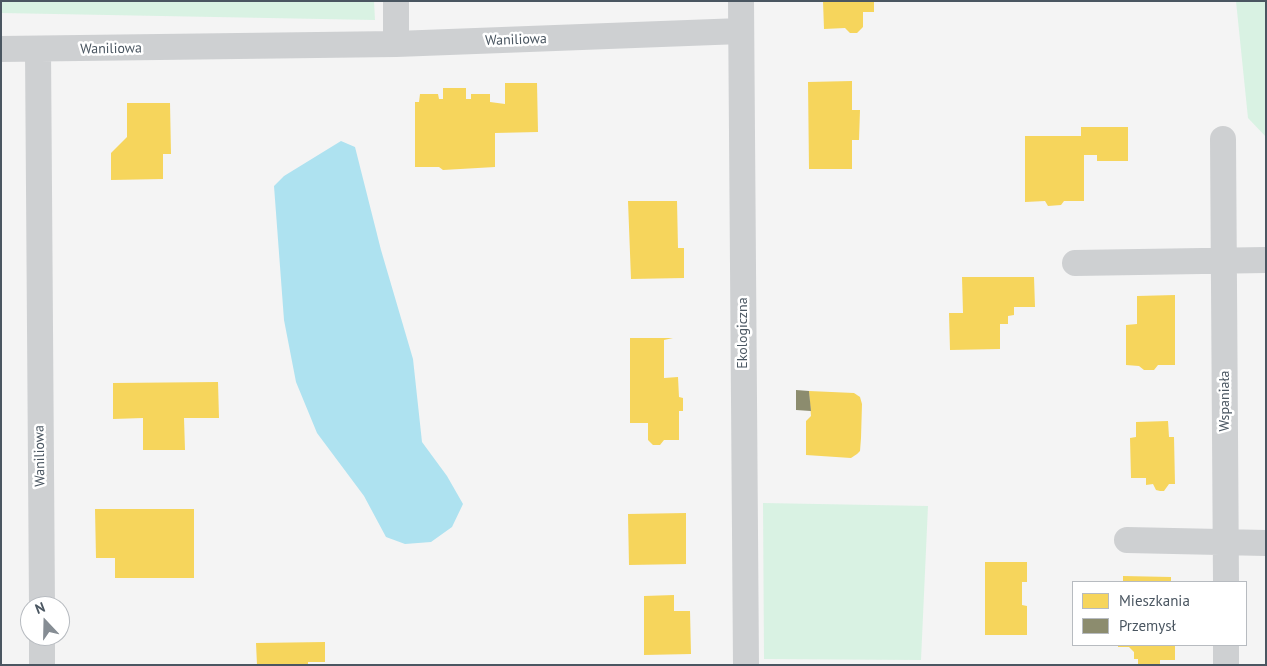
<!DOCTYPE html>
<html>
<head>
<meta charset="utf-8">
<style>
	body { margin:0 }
	#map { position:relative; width:1267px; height:666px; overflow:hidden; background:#f4f4f4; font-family:"PT Sans",sans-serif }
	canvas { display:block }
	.frame { position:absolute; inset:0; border:2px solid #4a5661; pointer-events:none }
	.legend { position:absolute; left:1072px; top:581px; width:175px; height:65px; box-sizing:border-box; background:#fff; border:1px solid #b7bbc0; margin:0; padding:6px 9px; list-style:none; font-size:15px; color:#4a5661 }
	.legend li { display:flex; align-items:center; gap:10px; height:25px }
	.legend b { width:25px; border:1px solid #b7bbc0 }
	.north { position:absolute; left:20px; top:596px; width:50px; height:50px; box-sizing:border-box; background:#fff; border:1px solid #b7bbc0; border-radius:50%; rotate:339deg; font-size:14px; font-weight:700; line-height:20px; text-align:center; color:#4a5661 }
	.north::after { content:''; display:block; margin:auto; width:18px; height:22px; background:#868d94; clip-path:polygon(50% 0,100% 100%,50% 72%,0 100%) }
</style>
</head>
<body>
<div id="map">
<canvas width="1267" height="666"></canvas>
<div class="frame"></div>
<ul class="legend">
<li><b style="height:14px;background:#f6d55c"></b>Mieszkania</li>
<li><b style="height:14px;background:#8c8c6e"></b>Przemysł</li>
</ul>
<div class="north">N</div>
</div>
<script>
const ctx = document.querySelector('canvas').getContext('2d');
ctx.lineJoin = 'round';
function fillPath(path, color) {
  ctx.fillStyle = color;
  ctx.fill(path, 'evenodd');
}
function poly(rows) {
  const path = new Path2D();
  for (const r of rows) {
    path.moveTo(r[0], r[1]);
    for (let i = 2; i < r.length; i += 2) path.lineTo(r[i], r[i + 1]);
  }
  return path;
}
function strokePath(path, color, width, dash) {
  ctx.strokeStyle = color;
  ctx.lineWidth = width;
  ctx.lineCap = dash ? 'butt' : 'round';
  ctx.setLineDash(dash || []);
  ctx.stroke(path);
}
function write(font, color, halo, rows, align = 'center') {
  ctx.font = font + ' "PT Sans",sans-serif';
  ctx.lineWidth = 5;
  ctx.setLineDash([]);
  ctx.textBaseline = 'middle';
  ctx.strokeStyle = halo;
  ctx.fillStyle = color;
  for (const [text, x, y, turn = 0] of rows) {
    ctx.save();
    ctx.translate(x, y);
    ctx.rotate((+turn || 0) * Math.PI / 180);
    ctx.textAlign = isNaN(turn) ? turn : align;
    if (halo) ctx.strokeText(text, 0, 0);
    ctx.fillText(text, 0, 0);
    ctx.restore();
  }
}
fillPath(poly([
	[1,1,374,1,375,20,1,13],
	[1236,1,1266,1,1266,137,1248,118],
	[763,503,928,506,921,660,764,659]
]), '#d9f2e3');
fillPath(poly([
	[341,141,355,147,381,250,413,359,422,442,447,476,463,504,452,527,431,542,405,544,386,537,364,496,317,433,296,382,284,320,274,186,284,176]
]), '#aee2f0');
fillPath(poly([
	[823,1,874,1,874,12,863,12,863,27,857,33,850,33,845,28,824,29],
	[852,81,852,110,860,110,859,140,852,140,852,169,809,169,808,82],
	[505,83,537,83,538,132,495,133,495,167,443,170,439,167,415,167,415,102,419,102,420,94,438,94,439,99,443,99,443,88,466,88,466,99,471,99,471,94,490,94,490,102,505,104],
	[127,103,170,103,171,154,163,154,163,179,111,180,111,153,127,137],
	[1081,127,1128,127,1128,161,1097,161,1097,155,1084,155,1084,201,1064,201,1061,205,1048,206,1045,201,1025,202,1025,136,1081,136],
	[628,201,677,201,678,248,684,248,684,278,631,279],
	[962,277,1034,277,1035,307,1014,307,1014,315,1008,316,1008,324,1000,324,1000,349,950,350,949,313,963,313],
	[1175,295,1175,365,1158,365,1154,370,1144,370,1139,366,1126,365,1126,325,1137,324,1137,296],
	[630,338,673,338,664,340,664,378,678,377,679,397,683,398,683,411,679,411,679,440,664,440,660,445,653,445,648,440,648,423,630,423],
	[218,382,219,418,184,418,185,450,143,450,143,418,113,419,113,383],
	[809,391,854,393,860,397,862,404,861,438,860,451,857,454,851,458,806,455,806,421,811,416],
	[1168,421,1169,437,1174,437,1175,484,1169,484,1164,491,1160,491,1156,490,1153,484,1146,485,1146,478,1131,478,1130,438,1136,437,1136,422],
	[95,509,194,509,194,578,115,578,115,558,96,558],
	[686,513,686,564,629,565,628,514],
	[985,562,1027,562,1027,582,1022,582,1022,605,1027,606,1027,635,985,635],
	[1123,576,1171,577,1171,582,1123,582],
	[674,595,674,611,690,611,691,654,644,655,644,596],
	[325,642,325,662,308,662,308,665,257,665,256,643],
	[1118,645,1175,645,1175,660,1160,660,1160,664,1138,665,1138,659,1134,659,1134,652,1129,647,1118,647]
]), '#f6d55c');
fillPath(poly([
	[796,390,809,391,811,411,796,410]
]), '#8c8c6e');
strokePath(poly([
	[396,1,396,44],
	[741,1,746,665],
	[1,49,396,44,741,31],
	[38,50,42,606],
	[1223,139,1226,582],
	[1075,263,1266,260],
	[1127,540,1266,543],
	[42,636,42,665],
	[1226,645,1226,665]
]), '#ced0d2', 26);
write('14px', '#4a5661', '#fff', [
	["Waniliowa",516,40,-2],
	["Waniliowa",111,49,-1],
	["Ekologiczna",743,333,-90],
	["Wspaniała",1225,401,-90],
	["Waniliowa",40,456,-91]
]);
</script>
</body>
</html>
